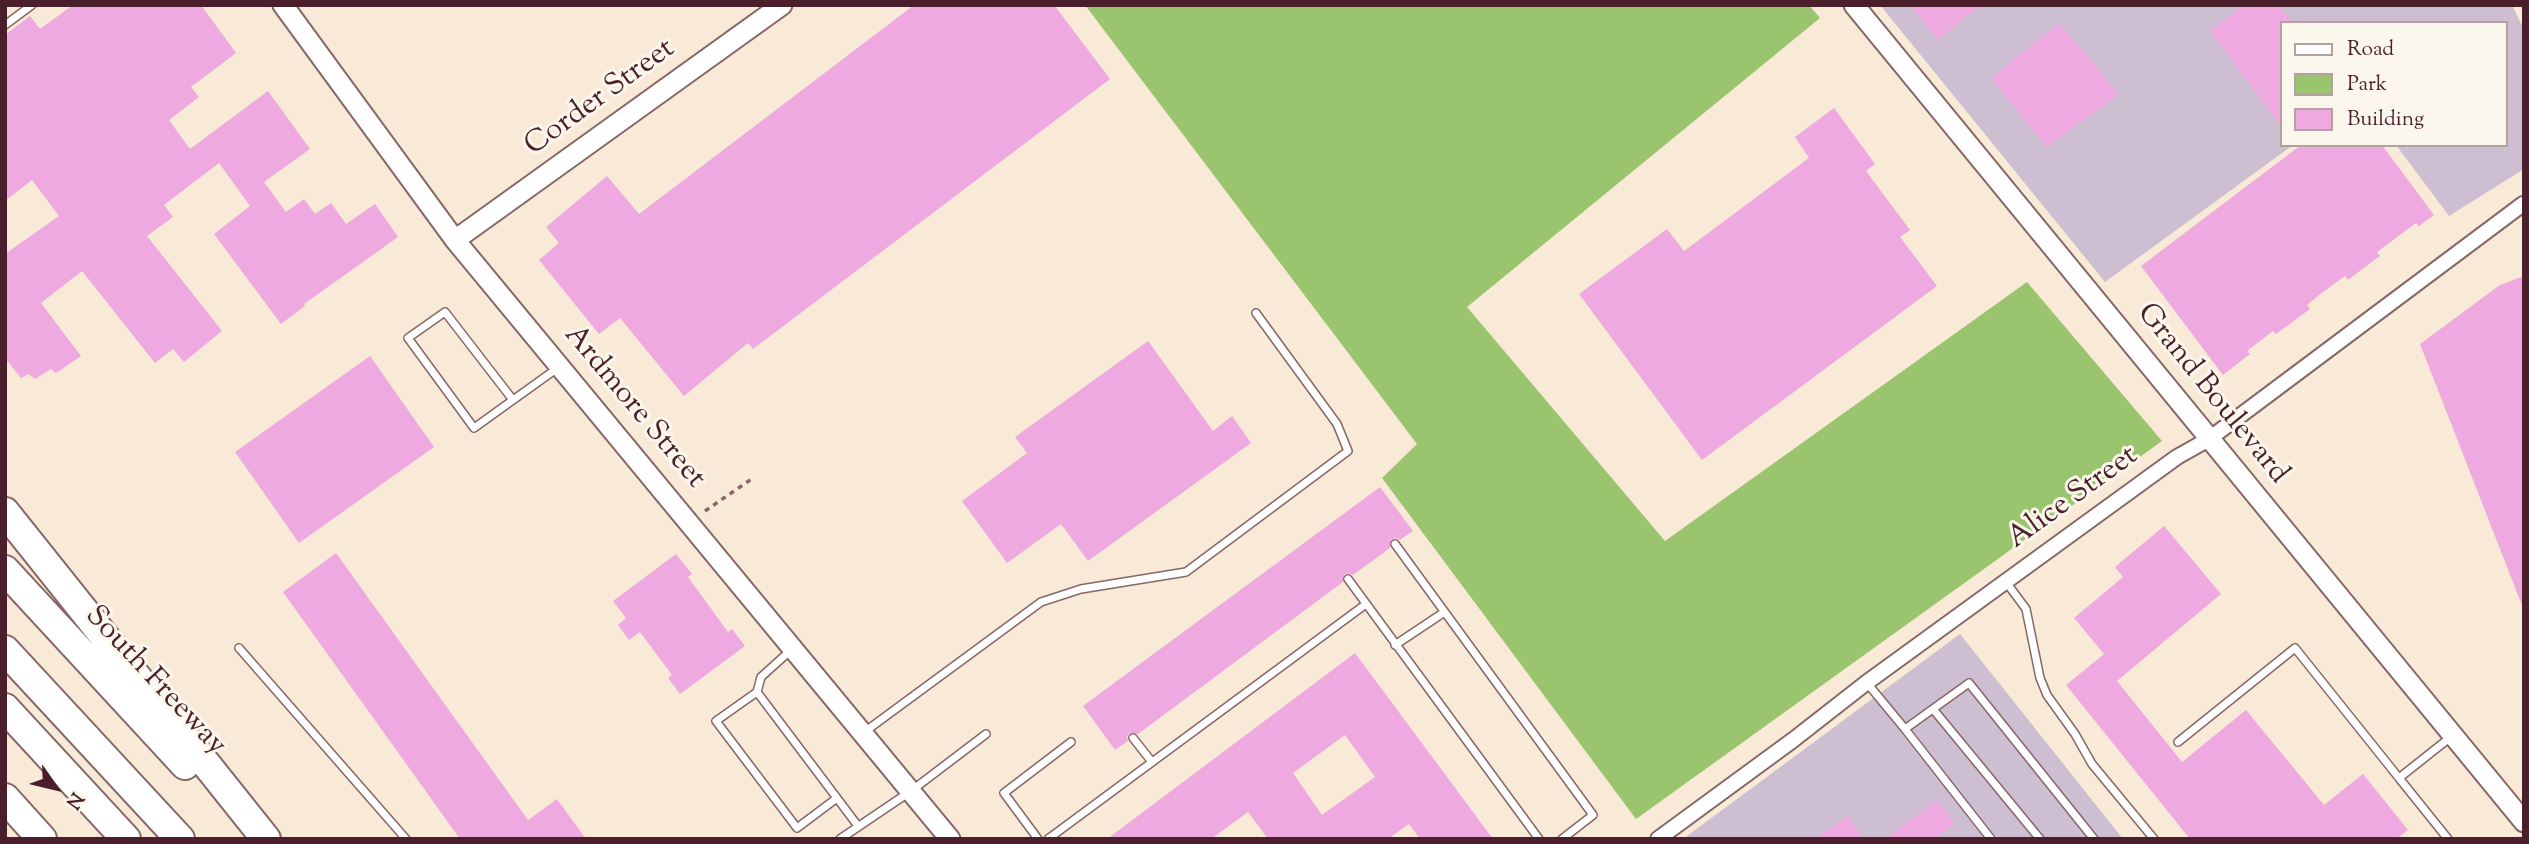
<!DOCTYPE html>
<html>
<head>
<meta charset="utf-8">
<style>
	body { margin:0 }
	#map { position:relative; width:2529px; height:844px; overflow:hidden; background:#f8ead6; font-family:"Sorts Mill Goudy",serif }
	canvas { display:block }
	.frame { position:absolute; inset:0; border:7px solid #4a1f2b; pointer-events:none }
	.legend { position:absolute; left:2280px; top:21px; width:228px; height:126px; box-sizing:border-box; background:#fbf7ec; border:2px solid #b4a19f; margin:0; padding:9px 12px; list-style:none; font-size:21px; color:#4a1f2b }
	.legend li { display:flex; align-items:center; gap:14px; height:35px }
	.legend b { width:35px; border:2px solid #b4a19f }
	.north { position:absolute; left:21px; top:753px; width:70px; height:70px; -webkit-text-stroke:5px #fbf7ec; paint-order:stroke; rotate:124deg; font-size:19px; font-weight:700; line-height:28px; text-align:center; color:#4a1f2b }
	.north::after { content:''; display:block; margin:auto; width:24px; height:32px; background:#4a1f2b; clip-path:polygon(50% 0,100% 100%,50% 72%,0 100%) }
</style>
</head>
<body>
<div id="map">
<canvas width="2529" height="844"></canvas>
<div class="frame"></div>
<ul class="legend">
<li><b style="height:9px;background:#fff"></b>Road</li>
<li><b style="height:19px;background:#9bc46f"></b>Park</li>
<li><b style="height:19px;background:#eda9e0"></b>Building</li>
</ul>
<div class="north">N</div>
</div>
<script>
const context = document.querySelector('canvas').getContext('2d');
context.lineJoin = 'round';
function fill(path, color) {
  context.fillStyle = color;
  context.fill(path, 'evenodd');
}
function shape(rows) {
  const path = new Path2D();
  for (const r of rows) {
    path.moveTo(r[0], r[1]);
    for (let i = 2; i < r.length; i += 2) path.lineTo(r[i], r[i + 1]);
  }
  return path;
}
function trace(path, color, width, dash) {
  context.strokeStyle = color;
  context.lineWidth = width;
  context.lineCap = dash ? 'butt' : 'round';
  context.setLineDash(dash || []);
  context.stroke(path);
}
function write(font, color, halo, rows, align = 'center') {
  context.font = font + ' "Sorts Mill Goudy",serif';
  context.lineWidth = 6;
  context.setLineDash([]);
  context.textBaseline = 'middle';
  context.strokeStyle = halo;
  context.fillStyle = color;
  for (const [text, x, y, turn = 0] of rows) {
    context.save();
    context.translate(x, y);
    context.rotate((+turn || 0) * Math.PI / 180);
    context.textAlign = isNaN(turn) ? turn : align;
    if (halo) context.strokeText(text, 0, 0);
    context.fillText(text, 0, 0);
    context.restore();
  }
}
const industrial = shape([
	[1880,5,2512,5,2524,30,2524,169,2449,216,2396,145,2506,145,2506,23,2282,23,2282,145,2293,145,2105,282],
	[1960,634,2123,839,1683,839]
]);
const green = shape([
	[1085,5,1809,5,1820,18,1467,307,1665,541,2027,282,2162,441,1636,819,1382,478,1417,444]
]);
const building = shape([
	[73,5,201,5,236,53,191,87,199,97,169,120,190,149,268,91,310,149,264,182,286,212,304,199,315,214,331,203,346,224,375,204,398,237,304,304,305,306,281,324,214,234,250,206,219,163,164,205,173,217,147,236,222,331,184,362,173,349,155,363,82,271,41,303,81,356,56,373,51,369,35,379,28,374,21,378,5,358,5,254,59,216,32,180,5,201,5,35,30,16,40,29],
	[914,5,1054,5,1110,79,753,349,748,343,684,396,620,318,599,334,539,260,559,243,546,227,607,176,639,214],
	[1910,5,1980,5,1938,40],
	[2243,5,2279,5,2292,23,2282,23,2282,128,2210,31],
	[2059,23,2119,94,2047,147,1991,78],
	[1834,108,1875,164,1866,171,1910,230,1900,237,1937,286,1702,460,1579,294,1667,229,1684,251,1809,158,1795,137],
	[2301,145,2382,145,2434,215,2419,226,2416,223,2377,252,2380,256,2369,264,2348,280,2345,276,2319,295,2307,305,2310,309,2276,334,2273,331,2247,351,2250,354,2223,375,2141,266],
	[2524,276,2524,608,2523,608,2420,344,2500,285],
	[1148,341,1213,431,1232,416,1251,443,1088,561,1061,524,1007,563,962,501,1027,453,1015,437],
	[370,356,434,447,299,543,235,452],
	[1380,487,1413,531,1400,540,1395,538,1391,540,1390,548,1353,575,1348,573,1344,575,1343,582,1138,734,1130,733,1127,736,1128,741,1115,750,1083,706],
	[2164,526,2221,594,2117,681,2182,762,2246,710,2324,805,2363,774,2408,830,2396,839,2190,839,2066,685,2104,654,2074,618,2123,577,2115,567],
	[336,553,528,820,557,799,586,839,460,839,283,592],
	[676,554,692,574,688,577,728,632,732,629,745,646,680,694,668,678,672,675,640,632,629,640,618,625,626,618,613,601],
	[1355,653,1493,839,1420,839,1409,824,1388,839,1268,839,1248,812,1211,839,1107,839],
	[1345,735,1375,777,1322,815,1293,773],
	[1937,800,1955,823,1935,839,1885,839],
	[1847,816,1864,839,1816,839]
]);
const path = shape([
	[705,511,753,478]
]);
const service = shape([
	[5,25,32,5],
	[513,400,445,312,408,338,474,428,513,400,559,367],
	[1395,544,1593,815,1562,839],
	[1348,579,1539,839],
	[2006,582,2026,609,2040,678,2047,695,2075,734,2092,764,2154,839],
	[1395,645,1443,613],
	[239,648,406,839],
	[791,650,761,677,757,692,716,721,797,828,837,798],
	[1867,683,1905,729,1969,683,2094,839],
	[757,692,858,826],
	[1933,709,2040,839],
	[1905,729,1991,839],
	[863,733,1041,602,1081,589,1186,572,1348,451,1337,424,1256,313],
	[1133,738,1152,762],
	[2178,742,2295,648,2399,778,2452,736],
	[2399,778,2448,839],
	[840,839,911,791,986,734],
	[1038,839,1004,793,1071,742],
	[1048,839,1366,604]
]);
const minor = shape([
	[1658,839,1793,740,1866,683,2177,457,2209,439,2523,204]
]);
const tertiary = shape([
	[283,5,455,240,950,839],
	[1854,5,2524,822],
	[455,240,782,5]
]);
const motorway = shape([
	[5,512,266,839],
	[5,570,185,765],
	[5,650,180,839],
	[5,708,126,839],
	[5,798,42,839]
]);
const streetNames = [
	["Corder Street",601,99,-36],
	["Grand Boulevard",2211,395,51],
	["Ardmore Street",633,408,50],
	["Alice Street",2074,499,-36],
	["South Freeway",154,682,47]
];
fill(industrial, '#cebed1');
fill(green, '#9bc46f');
fill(building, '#eda9e0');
trace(service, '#876667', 10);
trace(minor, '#876667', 18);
trace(tertiary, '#876667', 23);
trace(motorway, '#876667', 32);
trace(path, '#876667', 3.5, [5, 5]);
trace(service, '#fff', 7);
trace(minor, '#fff', 14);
trace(tertiary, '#fff', 19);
trace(motorway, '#fff', 28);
write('30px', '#4a1f2b', '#fbf7ec', streetNames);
</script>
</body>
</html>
